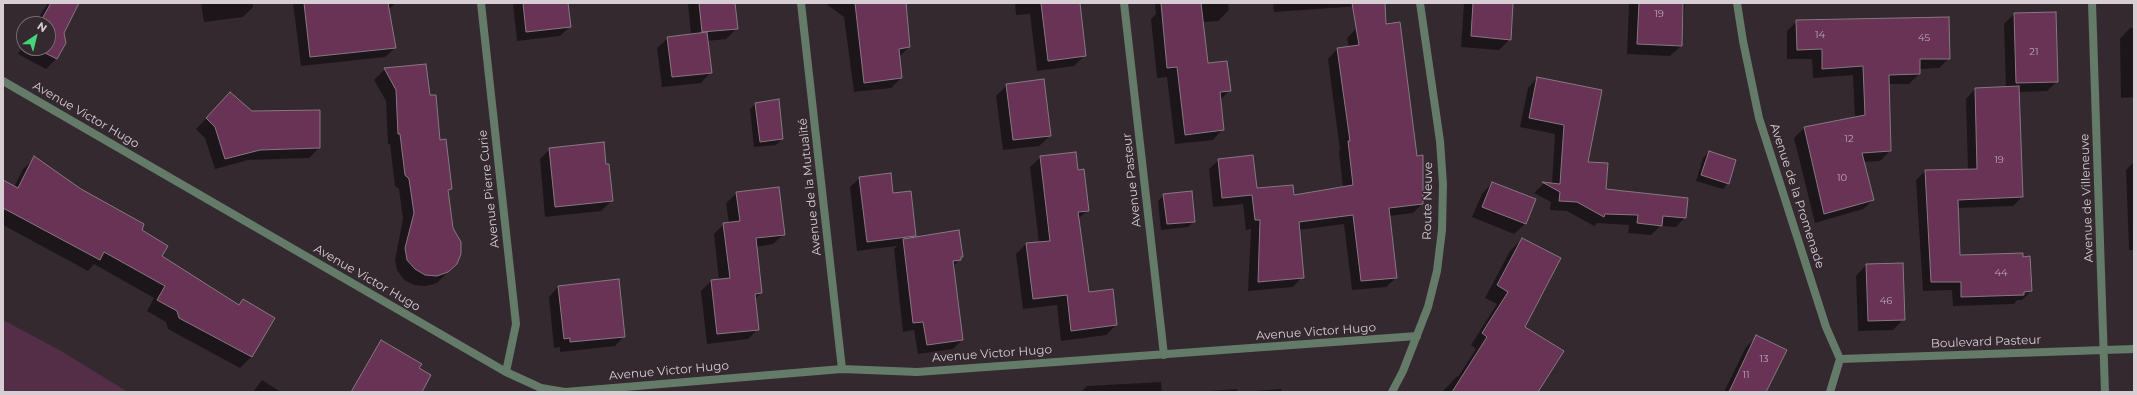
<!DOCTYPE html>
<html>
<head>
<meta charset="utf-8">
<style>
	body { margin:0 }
	#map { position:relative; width:2137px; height:395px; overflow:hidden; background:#352930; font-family:Montserrat,sans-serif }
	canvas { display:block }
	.frame { position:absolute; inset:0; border:4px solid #d6ced3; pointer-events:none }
	.north { position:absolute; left:16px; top:16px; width:40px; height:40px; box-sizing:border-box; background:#352930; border:1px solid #756b71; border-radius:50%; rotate:35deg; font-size:11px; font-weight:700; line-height:16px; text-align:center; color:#d6ced3 }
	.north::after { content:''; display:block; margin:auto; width:14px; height:18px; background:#44d77a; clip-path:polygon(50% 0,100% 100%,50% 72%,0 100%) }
</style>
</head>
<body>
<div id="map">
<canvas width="2137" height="395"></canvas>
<div class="frame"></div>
<div class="north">N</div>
</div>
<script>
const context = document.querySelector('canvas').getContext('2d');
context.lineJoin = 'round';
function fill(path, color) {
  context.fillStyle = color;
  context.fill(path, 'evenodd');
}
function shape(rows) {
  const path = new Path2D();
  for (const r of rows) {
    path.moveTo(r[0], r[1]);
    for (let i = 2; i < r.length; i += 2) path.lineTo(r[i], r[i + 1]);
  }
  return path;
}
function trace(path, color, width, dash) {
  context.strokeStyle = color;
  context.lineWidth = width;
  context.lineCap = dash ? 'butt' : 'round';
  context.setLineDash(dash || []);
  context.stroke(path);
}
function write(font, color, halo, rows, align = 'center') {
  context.font = font + ' Montserrat,sans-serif';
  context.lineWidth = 3;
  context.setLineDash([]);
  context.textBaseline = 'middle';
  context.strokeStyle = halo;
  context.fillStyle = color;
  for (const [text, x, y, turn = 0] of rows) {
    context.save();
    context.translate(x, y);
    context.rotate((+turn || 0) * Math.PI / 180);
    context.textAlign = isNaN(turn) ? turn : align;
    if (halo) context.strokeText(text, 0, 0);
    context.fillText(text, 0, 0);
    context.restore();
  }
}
const green = shape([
	[3,320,61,351,128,392,3,392]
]);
const shadow = shape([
	[48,3,79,3,63,33,65,43,56,59,46,69,18,54,24,44,24,48,48,48,48,24,35,24],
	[201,3,253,3,253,7,243,17,204,22],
	[293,3,396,3,388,10,395,48,385,57,301,66],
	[513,3,571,3,567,3,570,26,560,36,517,41],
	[688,3,734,3,737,28,726,39,707,41,711,72,701,83,662,87,657,48,668,38,691,35],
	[825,3,905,3,909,47,899,57,901,78,891,88,854,92,844,17],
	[1015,3,1071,3,1085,55,1074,66,1037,71,1030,14,1016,15],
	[1155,3,1228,3,1229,10,1218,21,1202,22,1207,64,1230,90,1220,100,1223,129,1213,140,1175,144,1167,77,1157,78,1151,19,1156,14],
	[1273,3,1364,3,1361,6,1274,12],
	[1464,3,1512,3,1510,39,1499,50,1461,47],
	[1629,3,1685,3,1681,46,1670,56,1627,54],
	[2014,14,2057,81,2047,91,2018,92,2022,197,2013,206,1957,208,1959,256,2031,291,2022,300,2017,300,2014,304,1953,306,1952,290,1923,291,1916,180,1925,171,1968,170,1966,99,1975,89,2006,88,2004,24],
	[1797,21,1949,58,1939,68,1919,69,1919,74,1909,84,1888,84,1890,151,1880,161,1863,162,1873,200,1863,209,1815,223,1794,138,1804,128,1855,118,1853,75,1813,78,1812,59,1787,59,1787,31],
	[1357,28,1416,157,1421,181,1423,181,1422,204,1413,213,1389,216,1396,278,1386,287,1352,290,1344,224,1298,230,1302,277,1293,287,1248,291,1251,229,1246,230,1243,204,1213,207,1209,169,1219,160,1256,190,1293,197,1343,188,1339,152,1340,150,1328,59,1337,49,1349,48,1347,38],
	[2130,28,2134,28,2134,97,2121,98,2120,39],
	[425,65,429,96,450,189,448,192,456,264,437,283,426,286,414,285,404,280,397,270,395,260,403,219,399,189,395,186,390,144,388,144,386,101,374,80,385,69],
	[1537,78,1586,163,1605,190,1685,217,1676,227,1660,226,1651,235,1628,233,1629,225,1597,223,1594,226,1567,211,1550,210,1551,202,1534,193,1543,184,1552,184,1555,134,1520,127,1528,88],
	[1007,85,1050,136,1039,146,1003,150,996,96],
	[230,94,252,112,319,148,309,158,248,160,215,169,205,138,196,129],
	[756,103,782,139,776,145,754,147,750,109],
	[550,149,612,200,601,211,545,217,540,159],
	[1709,152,1728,183,1723,189,1696,181,1703,158],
	[1041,157,1077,171,1088,210,1078,219,1088,293,1116,325,1106,335,1061,341,1057,305,1023,309,1016,254,1026,244,1039,243,1030,167],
	[35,158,140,231,161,256,238,305,243,300,274,318,251,357,240,368,168,329,166,322,147,311,154,298,94,264,88,271,3,225,3,182,14,187,23,169],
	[2134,162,2134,250,2129,250,2126,170],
	[860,178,892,194,915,235,913,238,962,256,953,267,962,340,953,349,918,354,914,330,903,332,894,249,897,246,857,251,850,187],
	[1492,183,1535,200,1525,224,1514,234,1472,217,1482,194],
	[737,193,784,234,773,244,756,247,761,293,755,299,758,329,748,339,707,344,701,291,711,281,719,280,714,234,724,224,729,223,726,203],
	[1164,195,1194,221,1188,227,1161,230,1158,201],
	[1522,239,1524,327,1537,392,1442,392,1457,376,1458,377,1476,349,1471,345,1497,304,1485,298,1510,251],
	[1866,265,1904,319,1893,330,1858,331,1856,276],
	[558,287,624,336,615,346,560,352,560,347,554,348,549,297],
	[1757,337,1765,392,1724,392,1746,347],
	[262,380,281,392,253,392],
	[1161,382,1162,392,1081,392,1087,386],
	[1237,389,1237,392,1209,392,1210,391],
	[1281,389,1282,392,1239,392]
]);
const building = shape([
	[51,3,79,3,64,33,66,43,57,59,35,48,48,48,48,24,39,24,51,3],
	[304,3,388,3,396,48,310,57,304,3],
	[523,3,568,3,571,27,526,32,523,3],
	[699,3,735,3,738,29,702,32,699,3],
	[855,3,906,3,910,47,899,49,902,78,864,83,855,3],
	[1041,3,1080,3,1086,56,1048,61,1041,3],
	[1161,3,1201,3,1208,63,1227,61,1231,91,1220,92,1224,130,1185,135,1177,67,1167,68,1161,3],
	[1352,3,1385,3,1386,24,1400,22,1417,156,1423,155,1423,204,1389,208,1397,278,1361,281,1353,215,1299,222,1304,278,1258,282,1260,220,1255,220,1252,195,1222,198,1218,159,1253,155,1257,188,1293,185,1294,195,1353,185,1348,141,1350,141,1337,48,1359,45,1352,3],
	[1473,3,1513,3,1511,40,1471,36,1473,3],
	[1639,3,1683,3,1682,46,1637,44,1639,3],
	[2056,12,2058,82,2016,83,2014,13,2056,12],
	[1949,17,1950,59,1920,59,1920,74,1889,75,1891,151,1862,153,1874,200,1824,214,1804,127,1865,115,1863,66,1822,69,1822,49,1797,50,1796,20,1949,17],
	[707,32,712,73,672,77,667,37,707,32],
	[426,64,430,95,436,95,440,140,446,139,452,189,448,190,453,228,461,242,461,254,457,264,448,272,437,276,425,275,415,269,407,260,405,248,414,213,409,179,405,175,400,134,398,134,396,90,384,68,426,64],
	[1537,77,1602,90,1588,162,1608,163,1606,189,1688,198,1686,218,1663,216,1662,226,1637,223,1638,215,1605,214,1604,217,1577,202,1559,201,1560,192,1542,182,1560,184,1564,125,1529,118,1537,77],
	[1044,79,1051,136,1013,140,1006,84,1044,79],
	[2019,86,2023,197,1958,200,1960,255,2023,253,2023,257,2030,256,2032,291,2024,292,2024,295,1961,297,1961,282,1931,282,1925,170,1977,169,1975,88,2019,86],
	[230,92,252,111,320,110,320,148,260,150,225,159,215,127,206,118,230,92],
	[779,99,783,139,760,142,755,103,779,99],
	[604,142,606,164,609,164,613,201,555,207,549,148,604,142],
	[1709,151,1736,160,1729,184,1701,175,1709,151],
	[1076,152,1078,170,1084,169,1089,211,1078,212,1089,292,1113,289,1117,325,1071,331,1067,295,1033,299,1026,243,1050,241,1040,156,1076,152],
	[34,156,81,189,144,224,142,230,168,246,162,256,239,305,243,299,275,318,252,357,179,318,177,311,157,300,165,286,104,252,100,260,3,208,3,180,18,188,34,156],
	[891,173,893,193,911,191,916,236,867,242,859,177,891,173],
	[1492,182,1536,199,1526,224,1482,207,1492,182],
	[779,187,785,235,756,238,762,293,755,294,759,330,717,334,711,280,730,278,723,223,740,221,736,192,779,187],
	[1192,191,1195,222,1167,224,1163,194,1192,191],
	[959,230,963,257,961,257,961,260,953,261,963,340,927,345,923,322,913,323,903,239,959,230],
	[1522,238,1561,258,1525,327,1564,351,1538,392,1452,392,1487,337,1482,333,1508,292,1497,285,1522,238],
	[1903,263,1905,320,1868,321,1866,264,1903,263],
	[619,279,625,337,570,342,570,338,564,339,558,286,619,279],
	[1756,335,1787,350,1766,392,1729,392,1756,335],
	[381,340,422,364,419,368,431,375,422,392,351,392,381,340]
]);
const minor = shape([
	[481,3,516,324,506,372],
	[801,3,842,369],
	[1124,3,1164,355],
	[1737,3,1743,41,1759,118,1826,327,1840,359,1830,392],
	[2092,3,2105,392],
	[3,81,506,372,541,388,565,392,842,369,917,372,1417,336],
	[1840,359,2134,349],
	[1392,392,1403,371,1428,307,1437,271,1442,230,1443,184,1440,141,1420,3]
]);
const numberNames = [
	["19",1659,14],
	["14",1820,35],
	["45",1924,38],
	["21",2034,52],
	["12",1849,139],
	["19",1999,160],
	["10",1842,178],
	["44",2001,273],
	["46",1886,301],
	["13",1764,359],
	["11",1746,375]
];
const streetNames = [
	["Avenue Victor Hugo",86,115,30],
	["Avenue Pasteur",1132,180,-96],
	["Avenue de la Mutualité",810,187,-96],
	["Avenue Pierre Curie",489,189,-96],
	["Avenue de la Promenade",1797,196,72],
	["Avenue de Villeneuve",2087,198,-92],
	["Route Neuve",1428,201,-89],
	["Avenue Victor Hugo",367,278,30],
	["Avenue Victor Hugo",1316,332,-4],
	["Boulevard Pasteur",1986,342,-2],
	["Avenue Victor Hugo",992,354,-4],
	["Avenue Victor Hugo",669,371,-5]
];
fill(green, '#542e46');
fill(shadow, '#0007');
fill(building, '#693356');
trace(building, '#867880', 1);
trace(minor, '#637b68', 8);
write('10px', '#bba7b4', null, numberNames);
write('12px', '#d6ced3', '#352930', streetNames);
</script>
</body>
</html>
